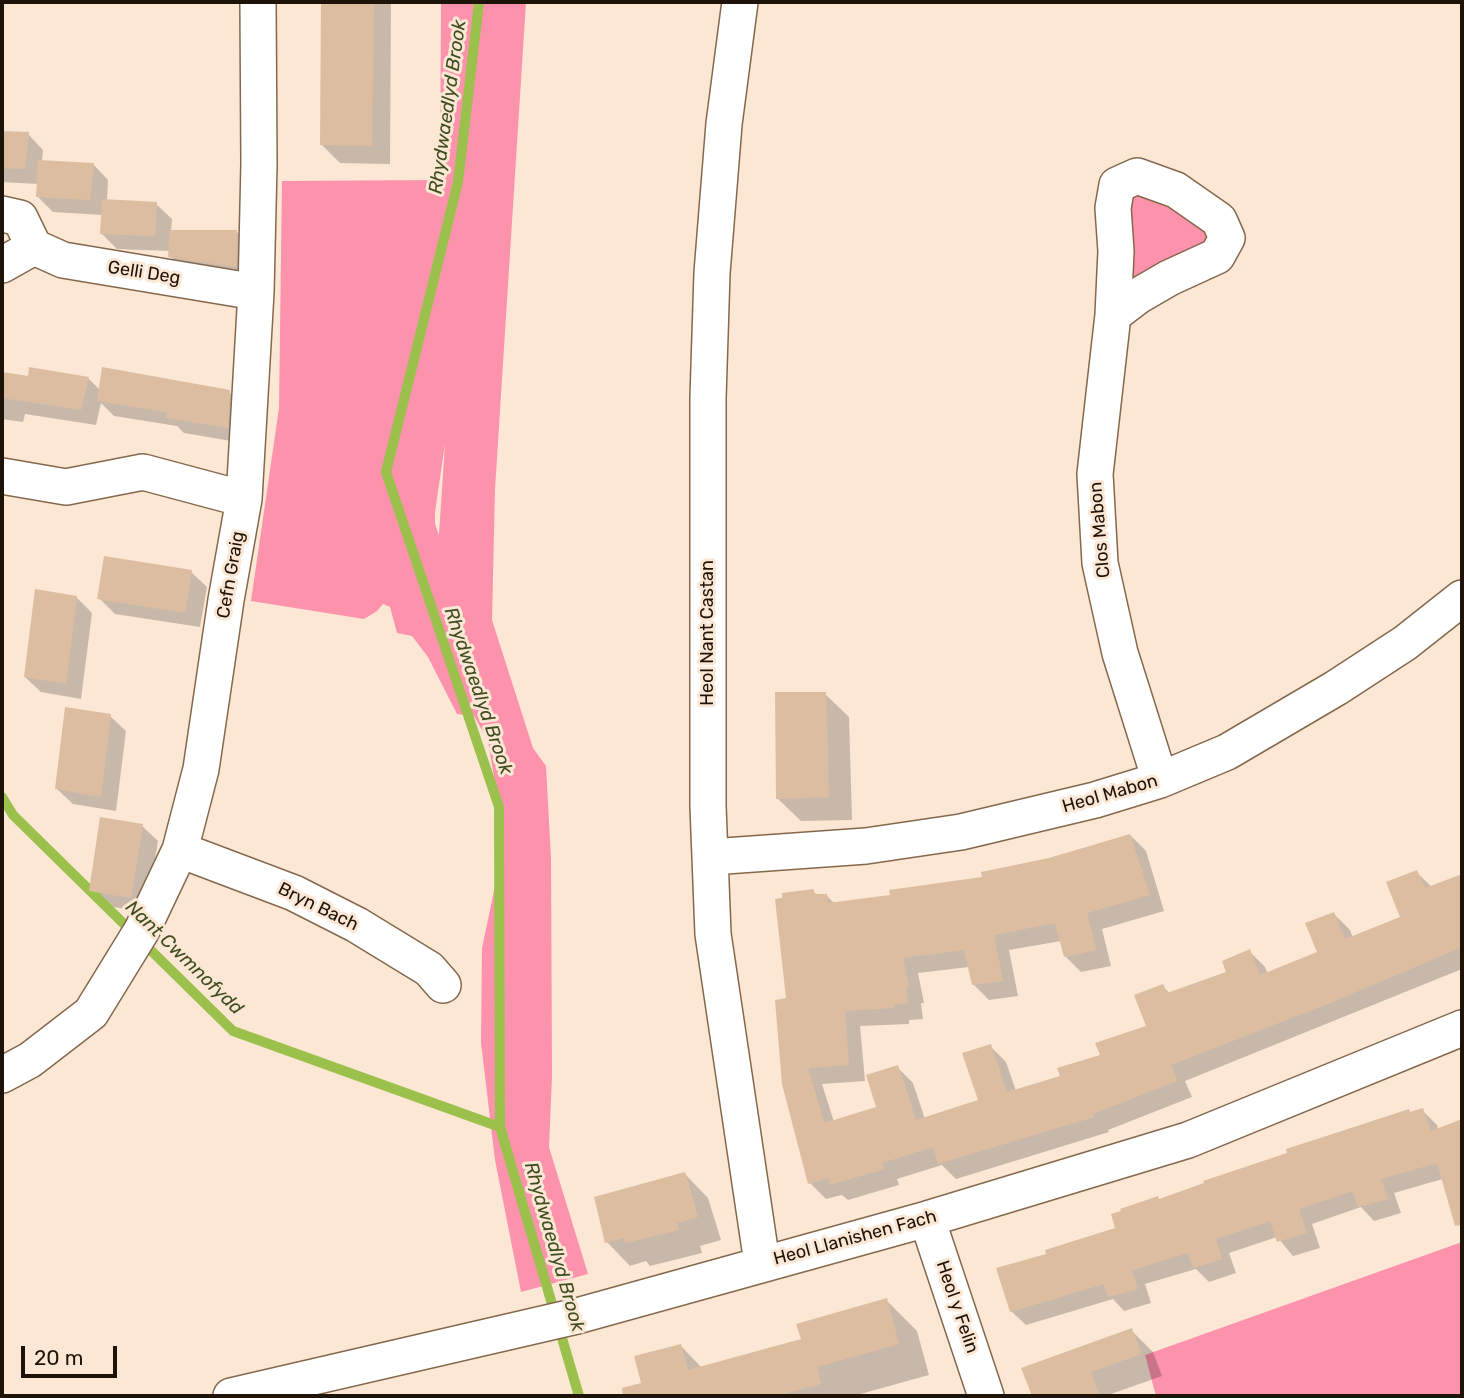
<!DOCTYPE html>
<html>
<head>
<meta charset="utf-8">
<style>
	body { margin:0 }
	#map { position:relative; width:1464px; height:1398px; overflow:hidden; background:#fbe7d4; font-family:Rubik,sans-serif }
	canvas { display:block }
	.frame { position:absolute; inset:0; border:4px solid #1e1308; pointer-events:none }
	.scale { position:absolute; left:21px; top:1346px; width:96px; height:32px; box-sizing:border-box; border:4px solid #1e1308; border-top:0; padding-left:9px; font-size:21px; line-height:24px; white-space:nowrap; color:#1e1308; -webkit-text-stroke:5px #fbe7d4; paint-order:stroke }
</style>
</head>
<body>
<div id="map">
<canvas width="1464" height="1398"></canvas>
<div class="frame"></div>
<div class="scale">20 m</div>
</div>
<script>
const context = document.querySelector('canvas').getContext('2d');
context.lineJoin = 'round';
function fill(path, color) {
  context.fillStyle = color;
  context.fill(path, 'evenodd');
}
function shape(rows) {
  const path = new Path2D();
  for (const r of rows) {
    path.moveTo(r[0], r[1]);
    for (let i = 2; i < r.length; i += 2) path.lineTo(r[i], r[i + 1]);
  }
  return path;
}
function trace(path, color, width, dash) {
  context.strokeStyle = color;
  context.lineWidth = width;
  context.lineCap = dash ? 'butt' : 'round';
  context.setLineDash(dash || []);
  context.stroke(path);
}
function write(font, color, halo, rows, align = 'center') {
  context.font = font + ' Rubik,sans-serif';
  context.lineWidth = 6;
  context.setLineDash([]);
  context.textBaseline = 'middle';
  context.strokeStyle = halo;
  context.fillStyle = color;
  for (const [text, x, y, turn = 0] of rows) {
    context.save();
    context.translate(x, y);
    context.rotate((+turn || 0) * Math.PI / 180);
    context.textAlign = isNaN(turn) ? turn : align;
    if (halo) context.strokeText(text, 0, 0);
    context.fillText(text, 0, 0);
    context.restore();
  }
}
const green = shape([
	[441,2,526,2,495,489,492,620,533,748,546,766,551,858,552,1076,549,1147,588,1274,521,1292,495,1160,481,1043,482,948,502,853,499,807,488,741,474,716,457,714,428,657,412,636,397,633,390,607,383,604,377,611,364,619,251,601,279,408,282,181,440,180],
	[445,444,439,534,439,535,435,524,435,512],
	[1137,176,1227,238,1138,296,1116,251],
	[1462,1242,1462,1396,1156,1396,1145,1355]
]);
const shadow = shape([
	[323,2,391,2,390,164,340,163,321,144],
	[2,132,28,134,43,150,42,162,93,164,108,180,107,201,156,204,172,219,171,232,237,232,252,247,251,282,186,272,170,256,170,251,117,249,101,233,103,215,53,212,37,196,38,184,2,182],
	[2,373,29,378,88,378,100,390,229,392,245,408,243,443,184,433,177,426,114,416,101,403,96,425,25,414,23,422,2,419],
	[191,572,207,587,200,627,115,614,99,598],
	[76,597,92,613,81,699,41,692,25,677],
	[825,694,849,717,852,820,801,821,777,798],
	[110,716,126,731,116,811,73,804,57,789],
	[142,826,158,841,146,912,106,906,91,890],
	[1130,835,1146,851,1164,911,1102,929,1111,966,1081,972,1065,956,1061,941,1009,950,1018,996,989,1000,973,984,969,967,918,973,924,1003,921,1003,923,1019,909,1020,909,1024,860,1026,865,1081,822,1084,834,1122,879,1108,897,1067,913,1083,925,1119,981,1101,990,1046,1006,1062,1016,1091,1062,1077,1149,1027,1163,986,1170,994,1229,973,1249,951,1265,967,1268,974,1319,953,1334,914,1350,930,1353,938,1402,918,1416,872,1432,887,1462,876,1462,969,1185,1081,1192,1097,1108,1130,1109,1132,956,1179,942,1165,897,1179,899,1185,848,1200,842,1195,826,1199,810,1183,784,1083,788,1000,813,891,818,896,826,895,835,904,892,896,984,878],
	[1422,1110,1437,1125,1438,1130,1462,1120,1462,1186,1456,1189,1446,1178,1394,1193,1401,1213,1374,1221,1361,1207,1312,1224,1320,1248,1293,1256,1277,1237,1229,1253,1236,1273,1209,1282,1196,1269,1145,1284,1151,1303,1124,1311,1113,1299,1026,1325,1011,1311,1048,1255,1118,1230,1160,1201],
	[685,1174,708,1198,721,1240,700,1246,702,1253,650,1266,646,1261,630,1266,607,1242],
	[886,1300,917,1331,929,1375,853,1396,646,1396,637,1357,681,1346,702,1368,803,1340],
	[1131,1330,1153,1352,1162,1376,1111,1394,1112,1396,1036,1396,1033,1393]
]);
const stream = shape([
	[479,2,458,182,386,472,499,807,500,1127,579,1396],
	[2,797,13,815,233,1031,500,1127]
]);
const building = shape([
	[321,2,374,2,372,146,320,145],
	[2,131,29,132,25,169,2,168],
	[38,160,94,163,90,200,36,197],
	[102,199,157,202,155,236,100,234],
	[170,230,237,230,236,267,168,257],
	[29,367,89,377,81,410,2,398,2,372,28,376],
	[102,367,230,390,228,428,166,418,167,412,97,401],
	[104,556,192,570,185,613,97,599],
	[35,589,77,596,66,684,24,677],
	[775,692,826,692,829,797,776,799],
	[65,707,111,714,101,797,55,789],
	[100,817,143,824,131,898,89,891],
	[1130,834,1150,895,1087,913,1096,950,1064,957,1055,923,994,935,1003,981,972,985,964,950,903,958,909,987,906,987,908,1003,894,1005,894,1008,845,1011,849,1065,808,1068,824,1123,876,1107,866,1075,898,1065,916,1120,978,1100,962,1053,991,1044,1007,1092,1060,1076,1057,1068,1100,1055,1095,1043,1146,1026,1134,995,1163,984,1167,993,1226,972,1222,961,1250,949,1260,975,1317,952,1305,923,1334,912,1345,939,1400,917,1386,882,1417,870,1425,888,1462,874,1462,947,1330,1003,1171,1065,1177,1081,1093,1114,1094,1117,938,1164,933,1147,882,1163,884,1169,830,1185,829,1178,808,1184,782,1084,775,1000,786,998,775,899,782,898,782,893,814,889,814,894,827,894,828,903,890,895,889,890,982,877,981,872,1049,858],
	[1423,1108,1431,1131,1462,1119,1462,1225,1455,1226,1437,1163,1381,1179,1388,1199,1358,1207,1353,1191,1299,1209,1307,1233,1277,1242,1270,1221,1216,1239,1222,1259,1220,1260,1193,1268,1188,1253,1132,1270,1138,1289,1108,1297,1104,1284,1010,1312,996,1268,1046,1254,1045,1250,1115,1228,1111,1214,1121,1211,1120,1209,1158,1196,1159,1199,1204,1183,1203,1181,1287,1153,1286,1149,1351,1128,1409,1109,1410,1112],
	[685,1172,698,1217,677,1223,679,1230,625,1243,624,1238,605,1243,594,1197],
	[887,1298,899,1344,817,1367,821,1384,776,1396,623,1396,622,1388,641,1383,634,1356,681,1344,688,1370,801,1339,796,1324],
	[1132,1328,1141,1354,1091,1372,1100,1396,1032,1396,1021,1368]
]);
const minor = shape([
	[740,2,724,124,712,273,708,398,708,806,713,934,762,1263],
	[2,214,20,218,34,247,63,260,256,292],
	[2,265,34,247],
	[1113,315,1138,296,1169,278,1217,256,1227,238,1219,220,1176,190,1137,176,1117,185,1113,208,1116,251,1113,315,1095,474,1100,563,1120,653,1160,780],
	[2,476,66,487,143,472,244,499],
	[180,850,294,893,357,925,429,969,443,985],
	[711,857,866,846,961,832,1095,800,1160,780,1227,752,1336,688,1405,643,1462,598],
	[2,1075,30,1060,91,1013,142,930,180,850,201,769,226,600,244,499,256,292,259,164,258,2],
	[927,1219,986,1396],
	[231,1396,577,1316,927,1219,1188,1140,1462,1028]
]);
const streetNames = [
	["Gelli Deg",144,273,9],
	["Clos Mabon",1100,530,-95],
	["Cefn Graig",231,575,-80],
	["Heol Nant Castan",708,633,-90],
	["Heol Mabon",1110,794,-16],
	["Bryn Bach",318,907,26],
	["Heol Llanishen Fach",855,1238,-15],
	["Heol y Felin",957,1307,71]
];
const waterNames = [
	["Rhydwaedlyd Brook",448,107,-82],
	["Rhydwaedlyd Brook",478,691,71],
	["Nant Cwmnofydd",184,958,44],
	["Rhydwaedlyd Brook",554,1247,74]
];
fill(green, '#fd92ac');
fill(shadow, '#0003');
trace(stream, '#9bc14c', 10);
fill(building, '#ddbd9f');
trace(minor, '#85684c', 38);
trace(minor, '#fff', 35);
write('18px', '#1e1308', '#fbe7d4', streetNames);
write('italic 19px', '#3f4e20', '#fbe7d4', waterNames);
</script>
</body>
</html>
